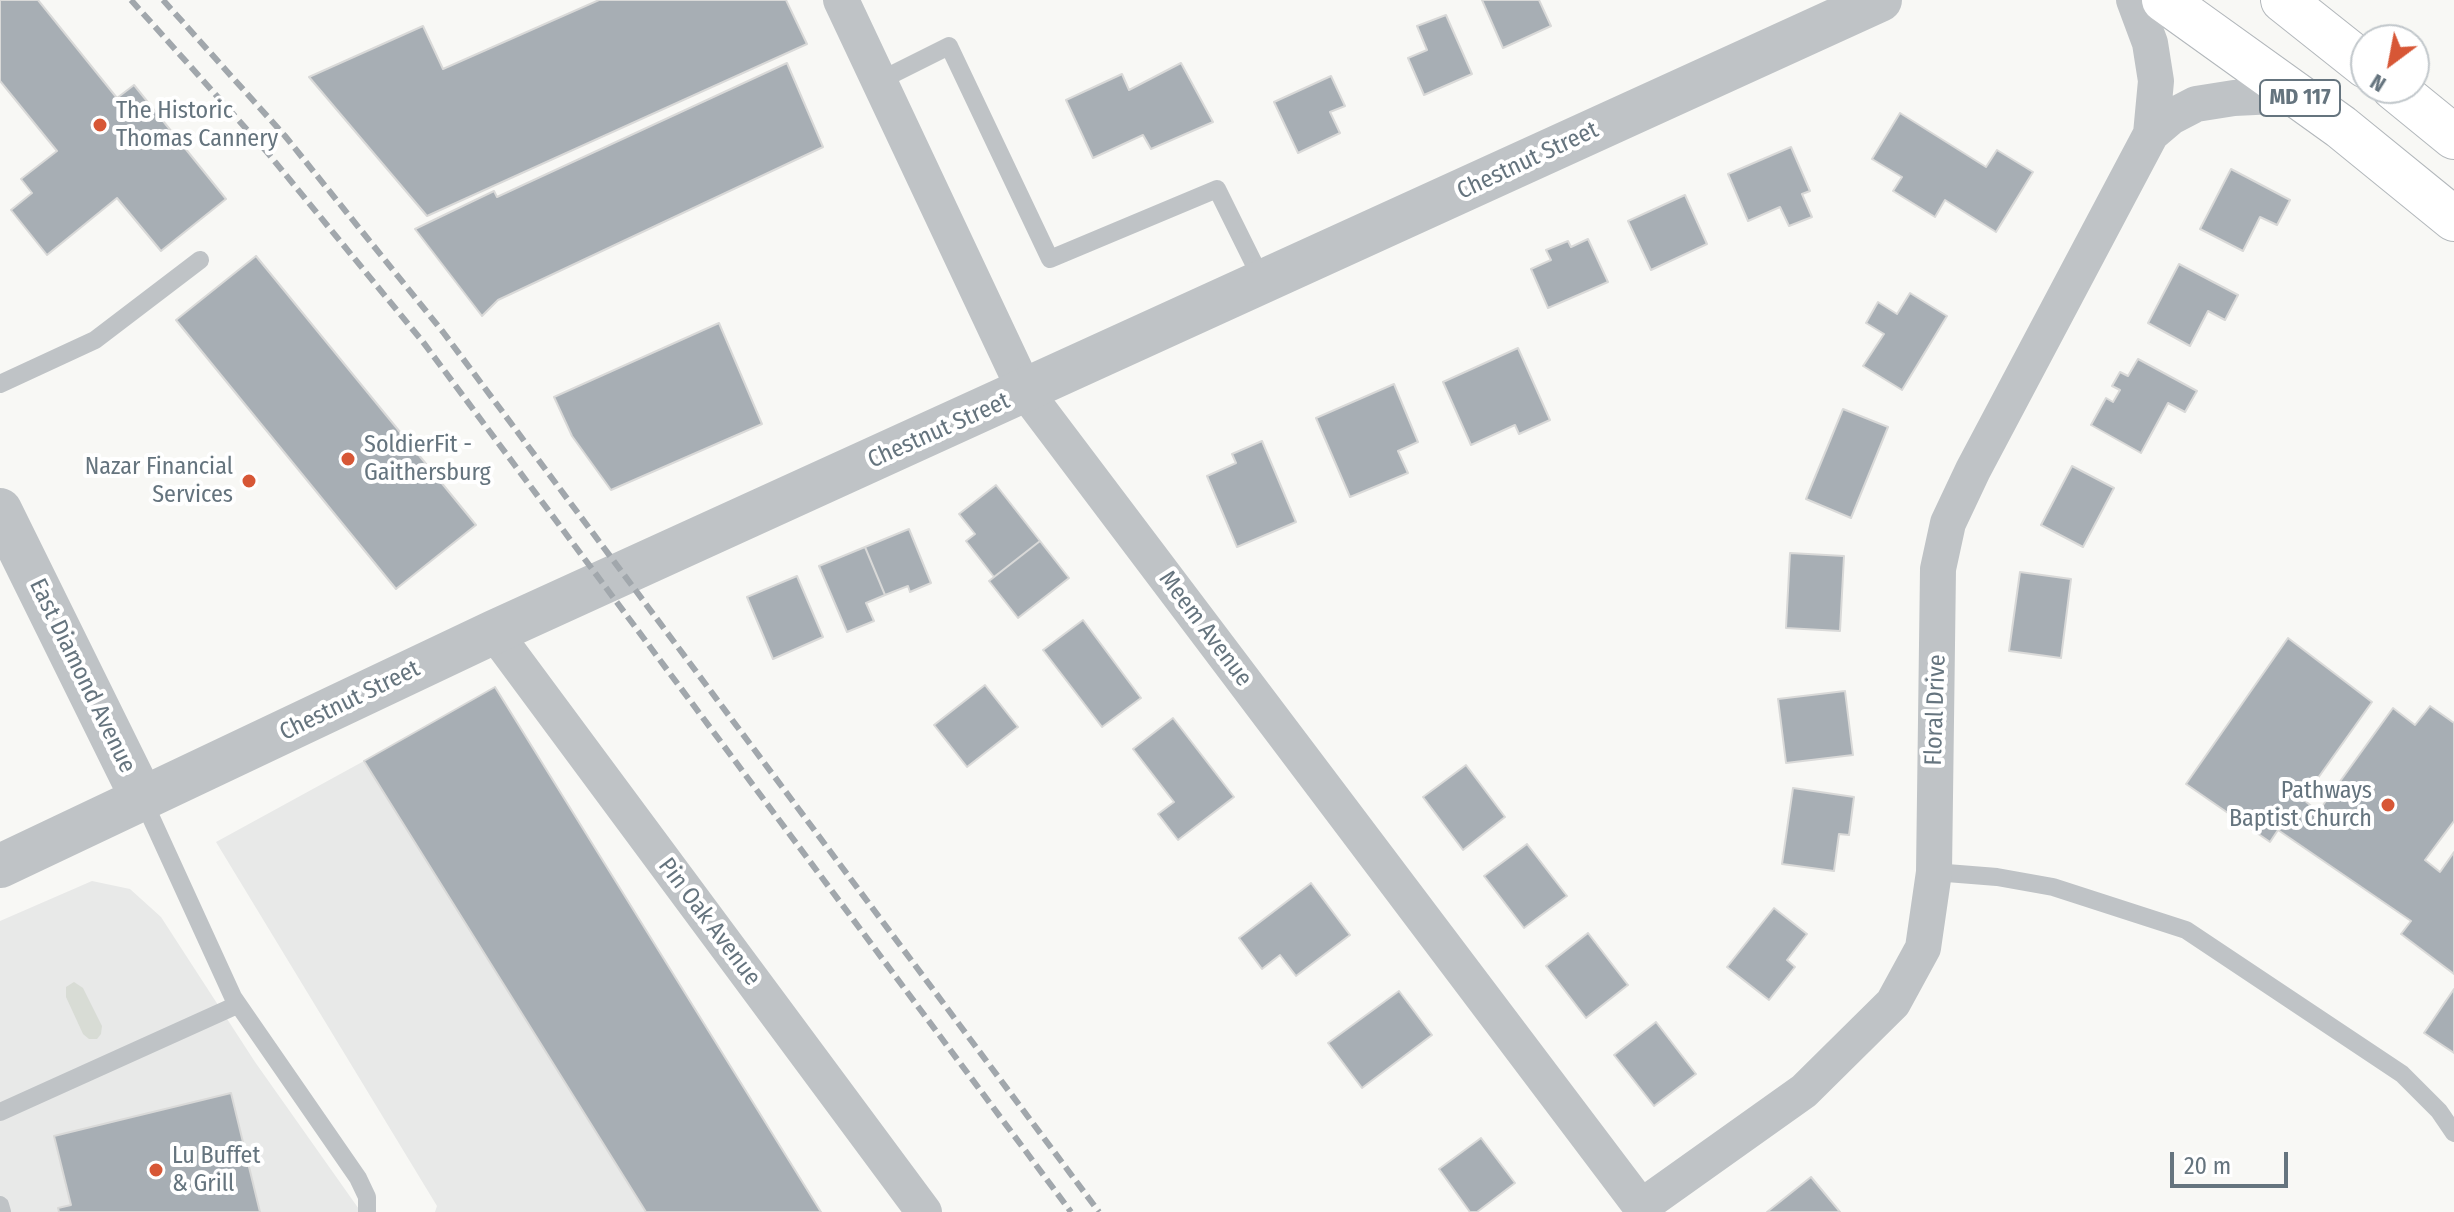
<!DOCTYPE html>
<html>
<head>
<meta charset="utf-8">
<style>
	body { margin:0 }
	#map { position:relative; width:2454px; height:1212px; overflow:hidden; background:#f8f8f5; font-family:"Fira Sans Condensed",sans-serif }
	canvas { display:block }
	.north { position:absolute; left:2350px; top:24px; width:80px; height:80px; box-sizing:border-box; background:#fff; border:2px solid #c1c7cb; border-radius:50%; rotate:212deg; font-size:22px; font-weight:700; line-height:32px; text-align:center; color:#65747e }
	.north::after { content:''; display:block; margin:auto; width:28px; height:36px; background:#d75736; clip-path:polygon(50% 0,100% 100%,50% 72%,0 100%) }
	.scale { position:absolute; left:2170px; top:1152px; width:118px; height:36px; box-sizing:border-box; border:4px solid #65747e; border-top:0; padding-left:10px; font-size:24px; line-height:28px; white-space:nowrap; color:#65747e; -webkit-text-stroke:6px #fff; paint-order:stroke }
</style>
</head>
<body>
<div id="map">
<canvas width="2454" height="1212"></canvas>
<div class="north">N</div>
<div class="scale">20 m</div>
</div>
<script>
const context = document.querySelector('canvas').getContext('2d');
context.lineJoin = 'round';
function fill(path, color) {
  context.fillStyle = color;
  context.fill(path, 'evenodd');
}
function shape(rows) {
  const path = new Path2D();
  for (const r of rows) {
    path.moveTo(r[0], r[1]);
    for (let i = 2; i < r.length; i += 2) path.lineTo(r[i], r[i + 1]);
  }
  return path;
}
function trace(path, color, width, dash) {
  context.strokeStyle = color;
  context.lineWidth = width;
  context.lineCap = dash ? 'butt' : 'round';
  context.setLineDash(dash || []);
  context.stroke(path);
}
function write(font, color, halo, rows, align = 'center') {
  context.font = font + ' "Fira Sans Condensed",sans-serif';
  context.lineWidth = 8;
  context.setLineDash([]);
  context.textBaseline = 'middle';
  context.strokeStyle = halo;
  context.fillStyle = color;
  for (const [text, x, y, turn = 0] of rows) {
    context.save();
    context.translate(x, y);
    context.rotate((+turn || 0) * Math.PI / 180);
    context.textAlign = isNaN(turn) ? turn : align;
    if (halo) context.strokeText(text, 0, 0);
    context.fillText(text, 0, 0);
    context.restore();
  }
}
const built = shape([
	[364,761,646,1212,435,1212,437,1206,216,842],
	[92,881,130,889,161,917,255,1062,361,1212,0,1212,0,921]
]);
const green = shape([
	[74,982,83,988,102,1026,101,1034,97,1039,89,1039,83,1034,66,997,66,987]
]);
const building = shape([
	[0,0,38,0,117,98,134,85,226,199,161,251,117,198,47,255,11,210,32,193,21,179,57,151,0,81,0,0],
	[599,0,786,0,807,44,427,216,309,77,423,26,443,69,599,0],
	[1482,0,1539,0,1551,26,1503,48,1482,0],
	[1446,15,1472,74,1424,95,1408,58,1427,50,1417,26,1446,15],
	[787,63,823,147,498,300,482,316,415,229,494,191,497,197,787,63],
	[1181,63,1213,122,1151,149,1143,135,1093,158,1066,100,1122,74,1129,90,1181,63],
	[1331,76,1345,106,1330,112,1340,133,1298,153,1274,102,1331,76],
	[1900,113,1986,167,1997,150,2033,172,1996,232,1945,200,1935,217,1893,191,1902,177,1872,159,1900,113],
	[1791,147,1810,191,1802,194,1812,217,1789,226,1780,207,1748,221,1728,174,1791,147],
	[2231,169,2290,200,2277,225,2260,217,2243,251,2200,229,2231,169],
	[1685,195,1707,244,1651,270,1628,221,1685,195],
	[1588,239,1608,282,1548,308,1531,269,1551,260,1546,250,1568,241,1571,247,1588,239],
	[256,256,476,525,396,589,176,320,256,256],
	[2179,264,2238,295,2225,320,2208,311,2190,346,2148,323,2179,264],
	[1910,293,1947,316,1902,390,1863,366,1884,334,1866,323,1878,302,1897,314,1910,293],
	[719,323,762,424,611,490,572,436,554,397,719,323],
	[1518,348,1550,420,1519,434,1515,425,1471,445,1443,382,1518,348],
	[2138,359,2197,391,2185,412,2168,403,2141,453,2091,425,2106,398,2113,402,2120,390,2112,386,2120,372,2128,376,2138,359],
	[1394,384,1418,442,1398,451,1408,473,1350,497,1316,418,1394,384],
	[1843,409,1888,427,1851,518,1806,499,1843,409],
	[1262,441,1296,522,1237,547,1207,476,1236,463,1232,454,1262,441],
	[2072,466,2114,488,2083,547,2041,525,2072,466],
	[996,485,1040,541,994,577,966,541,975,534,959,514,996,485],
	[909,529,931,583,910,592,908,586,885,595,865,547,909,529],
	[1040,541,1069,578,1018,618,989,581,1040,541],
	[865,547,885,595,866,603,874,621,847,632,819,566,865,547],
	[1790,553,1844,556,1840,631,1786,628,1790,553],
	[2020,572,2071,579,2061,658,2009,651,2020,572],
	[797,576,823,637,773,659,747,597,797,576],
	[1083,620,1141,698,1102,727,1043,650,1083,620],
	[2288,638,2372,702,2303,799,2318,812,2393,708,2415,725,2430,706,2454,723,2454,821,2425,860,2440,872,2454,852,2454,974,2401,934,2411,921,2278,830,2270,842,2186,784,2288,638],
	[985,685,1018,727,967,767,934,725,985,685],
	[495,687,821,1212,646,1212,364,761,495,687],
	[1845,691,1853,755,1786,763,1778,699,1845,691],
	[1173,718,1234,797,1178,840,1158,814,1174,802,1133,749,1173,718],
	[1466,765,1505,817,1463,850,1423,797,1466,765],
	[1793,788,1854,797,1849,835,1839,834,1834,871,1782,864,1793,788],
	[1527,844,1567,896,1524,928,1484,876,1527,844],
	[1311,883,1350,935,1296,976,1280,955,1262,969,1239,938,1311,883],
	[1774,908,1807,934,1787,960,1795,967,1769,1000,1727,967,1774,908],
	[1588,933,1628,985,1586,1018,1546,966,1588,933],
	[2454,989,2454,1053,2424,1033,2454,989],
	[1399,991,1432,1035,1362,1088,1328,1043,1399,991],
	[1656,1022,1696,1074,1654,1106,1614,1055,1656,1022],
	[231,1093,260,1212,59,1212,58,1208,71,1205,54,1136,231,1093],
	[1481,1138,1515,1183,1477,1212,1470,1212,1439,1169,1481,1138],
	[1811,1177,1840,1212,1767,1212,1811,1177]
]);
const service = shape([
	[879,81,949,46,1050,259,1217,189,1263,282],
	[0,384,95,340,200,260],
	[143,800,233,997,358,1178,367,1197,367,1212],
	[1934,872,1997,877,2053,887,2186,930,2402,1074,2439,1111,2454,1133],
	[0,1112,237,1005],
	[0,1205,2,1212]
]);
const minor = shape([
	[841,0,1025,391,1645,1212],
	[2151,134,2171,117,2196,104,2234,98,2296,95],
	[494,632,924,1212],
	[1641,1207,1804,1091,1893,1003,1923,948,1934,872,1938,569,1948,523,1973,470,2151,134,2156,81,2150,43,2134,0]
]);
const tertiary = shape([
	[0,510,143,800],
	[0,866,494,632,1880,0]
]);
const primary = shape([
	[2164,0,2341,127,2454,219],
	[2283,0,2366,66],
	[2394,88,2454,137]
]);
const rail = shape([
	[131,0,267,152,423,342,1071,1212],
	[163,0,285,136,443,332,1099,1212]
]);
const markers = [
	[100,125,8,"#d75736"],
	[348,459,8,"#d75736"],
	[249,481,8,"#d75736"],
	[2388,805,8,"#d75736"],
	[156,1170,8,"#d75736"]
];
const shields = [
	[2300,98,80]
];
const shieldNames = [
	["MD 117",2300,98]
];
const poiNames = [
	["The Historic",116,111],
	["Thomas Cannery",116,139],
	["SoldierFit -",364,445],
	["Gaithersburg",364,473],
	["Nazar Financial",233,467,"right"],
	["Services",233,495,"right"],
	["Pathways",2372,791,"right"],
	["Baptist Church",2372,819,"right"],
	["Lu Buffet",172,1156],
	["& Grill",172,1184]
];
const streetNames = [
	["Chestnut Street",1528,161,-25],
	["Chestnut Street",939,431,-24],
	["Meem Avenue",1205,629,53],
	["East Diamond Avenue",82,676,64],
	["Chestnut Street",350,701,-26],
	["Floral Drive",1936,710,-88],
	["Pin Oak Avenue",709,922,53]
];
fill(built, '#e8e9e8');
fill(green, '#d8dcd5');
fill(building, '#a7aeb4');
trace(building, '#d9d9d8', 2);
trace(primary, '#b2b7bb', 46);
trace(service, '#bfc3c6', 18);
trace(minor, '#bfc3c6', 36);
trace(tertiary, '#bfc3c6', 44);
trace(primary, '#fff', 44);
trace(rail, '#a1a7ac', 6, [12, 6]);
for (const [x, y, r, color] of markers) {
  const dot = new Path2D();
  dot.arc(x, y, r, 0, 2 * Math.PI);
  context.fillStyle = color;
  context.fill(dot);
  trace(dot, '#fff', 3);
}
for (const [x, y, w] of shields) {
  const box = new Path2D();
  box.roundRect(x - w / 2, y - 18, w, 36, 6);
  context.fillStyle = '#fff';
  context.fill(box);
  trace(box, '#65747e', 2);
}
write('bold 22px', '#65747e', null, shieldNames);
write('24px', '#65747e', '#fff', poiNames, 'left');
write('24px', '#65747e', '#fff', streetNames);
</script>
</body>
</html>
